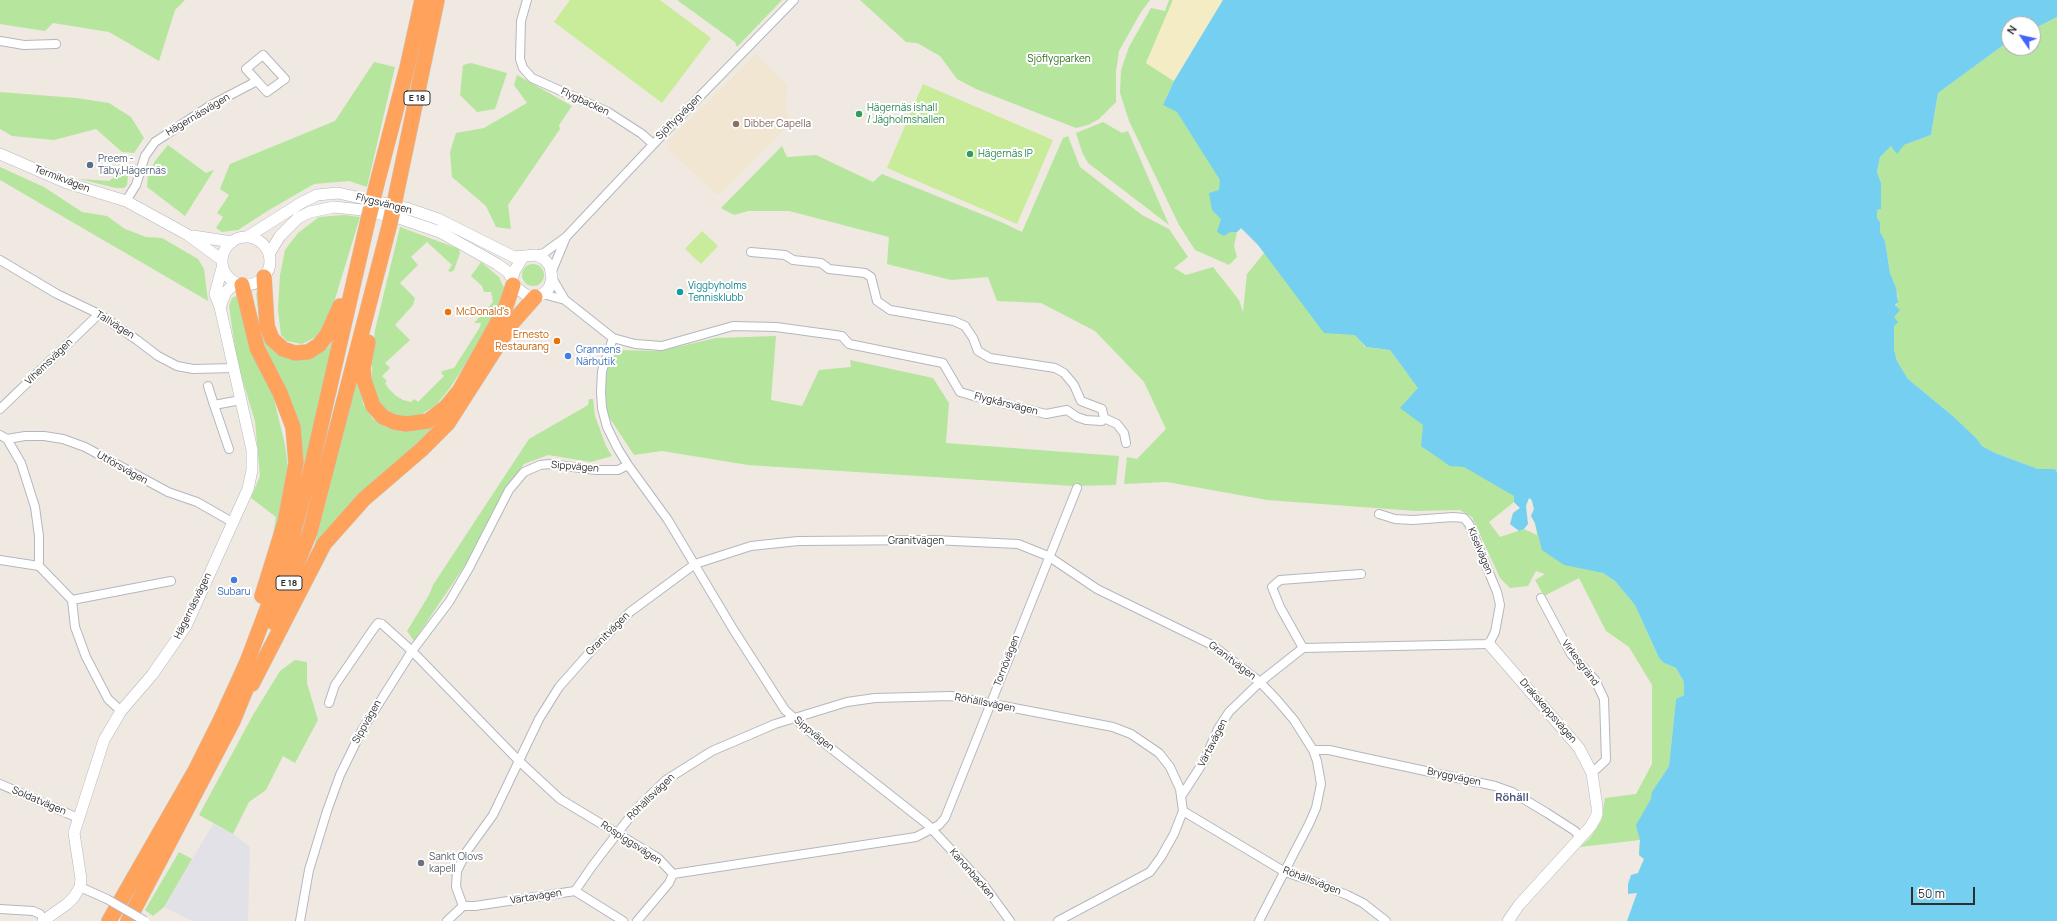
<!DOCTYPE html>
<html>
<head>
<meta charset="utf-8">
<style>
	body { margin:0 }
	#map { position:relative; width:2057px; height:921px; overflow:hidden; background:#efe9e1; font-family:Manrope,sans-serif }
	canvas { display:block }
	.north { position:absolute; left:2001px; top:16px; width:40px; height:40px; box-sizing:border-box; background:#fff; border:1px solid #ababab; border-radius:50%; rotate:304deg; font-size:11px; font-weight:700; line-height:16px; text-align:center; color:#2e2e2e }
	.north::after { content:''; display:block; margin:auto; width:14px; height:18px; background:#4264fb; clip-path:polygon(50% 0,100% 100%,50% 72%,0 100%) }
	.scale { position:absolute; left:1911px; top:887px; width:64px; height:18px; box-sizing:border-box; border:2px solid #2e2e2e; border-top:0; padding-left:5px; font-size:12px; line-height:14px; white-space:nowrap; color:#2e2e2e; -webkit-text-stroke:3px #fff; paint-order:stroke }
</style>
</head>
<body>
<div id="map">
<canvas width="2057" height="921"></canvas>
<div class="north">N</div>
<div class="scale">50 m</div>
</div>
<script>
const context = document.querySelector('canvas').getContext('2d');
context.lineJoin = 'round';
function fill(path, color) {
  context.fillStyle = color;
  context.fill(path, 'evenodd');
}
function shape(rows) {
  const path = new Path2D();
  for (const r of rows) {
    if (r.length === 3) {
      path.moveTo(r[0] + r[2], r[1]);
      path.arc(r[0], r[1], r[2], 0, 2 * Math.PI);
      continue;
    }
    path.moveTo(r[0], r[1]);
    for (let i = 2; i < r.length; i += 2) path.lineTo(r[i], r[i + 1]);
  }
  return path;
}
function trace(path, color, width, dash) {
  context.strokeStyle = color;
  context.lineWidth = width;
  context.lineCap = dash ? 'butt' : 'round';
  context.setLineDash(dash || []);
  context.stroke(path);
}
function write(font, color, halo, rows, align = 'center') {
  context.font = font + ' Manrope,sans-serif';
  context.lineWidth = 4;
  context.setLineDash([]);
  context.textBaseline = 'middle';
  context.strokeStyle = halo;
  context.fillStyle = color;
  for (const [text, x, y, turn = 0] of rows) {
    context.save();
    context.translate(x, y);
    context.rotate((+turn || 0) * Math.PI / 180);
    context.textAlign = isNaN(turn) ? turn : align;
    if (halo) context.strokeText(text, 0, 0);
    context.fillText(text, 0, 0);
    context.restore();
  }
}
const industrial = shape([
	[213,824,233,834,250,847,248,921,192,921,164,907]
]);
const education = shape([
	[756,54,787,86,786,108,790,121,786,128,721,194,716,194,669,150,667,142]
]);
const green = shape([
	[0,0,185,0,175,10,159,61,109,32,53,23,45,31,0,24],
	[677,0,782,0,737,47,735,42],
	[860,0,1150,0,1141,12,1119,51,1116,72,1116,102,1099,119,1088,125,1076,128,976,89,957,79,940,56,917,43,906,42],
	[1169,0,1173,0,1146,63,1174,81,1163,105,1198,117,1241,228,1237,232,1234,246,1237,257,1229,265,1195,250,1179,225,1129,121,1120,93,1121,70,1129,47,1151,8,1165,11],
	[2057,17,2057,472,2055,469,2038,469,1995,453,1982,446,1977,439,1954,417,1908,379,1897,361,1894,349,1894,317,1898,296,1890,273,1885,241,1880,232,1880,222,1877,218,1877,210,1880,209,1881,183,1877,172,1880,157,1891,146,1904,145,1931,135,1938,93,2009,41,2009,48,2033,48,2033,29],
	[374,62,395,67,367,187,349,181,314,184,269,210,238,230,222,232,216,228,223,217,217,213,229,195,220,189,230,164,335,121],
	[471,63,507,73,495,109,477,112,460,95,463,65],
	[517,75,572,106,559,125,560,129,508,205,511,229,496,227,486,206,452,177,450,152,456,133,484,128,527,103,514,85],
	[0,92,76,98,109,103,131,117,144,138,134,153,122,152,96,129,54,140,12,136,0,129],
	[1103,122,1122,133,1128,131,1169,225,1088,163,1082,152,1076,133],
	[1068,136,1080,167,1142,215,1169,229,1188,257,1174,268,1186,275,1213,267,1239,300,1243,312,1247,274,1264,253,1287,243,1365,347,1390,350,1407,373,1477,423,1520,508,1514,502,1489,522,1500,537,1524,529,1537,535,1535,523,1531,516,1534,509,1529,492,1567,565,1603,573,1615,581,1635,605,1659,658,1664,663,1676,668,1684,682,1684,695,1676,699,1669,766,1659,781,1658,839,1638,873,1644,859,1639,855,1640,840,1580,847,1590,838,1601,821,1605,798,1636,794,1652,764,1652,685,1629,647,1606,631,1579,578,1544,596,1535,580,1545,574,1536,571,1528,586,1510,588,1500,578,1472,517,1460,510,1416,511,1267,500,1167,482,1124,484,1127,457,1137,459,1166,429,1144,382,1095,331,1041,303,997,301,988,277,951,280,887,264,889,237,789,211,748,211,734,215,721,208,782,146,787,157,816,155,873,182,882,174,1001,222,1022,232,1063,138],
	[168,145,206,173,214,170,185,216,147,187,148,175,155,161],
	[0,167,44,187,82,212,107,216,125,229,146,237,162,238,198,259,204,269,208,301,0,180],
	[121,172,125,172,128,176,127,185,124,188,116,188,79,179,109,181],
	[344,215,360,217,328,322,320,335,302,344,287,341,281,335,278,310,280,275,285,250,298,233,319,217],
	[400,227,459,249,460,253,454,270,451,272,448,271,452,265,427,242,411,257,418,265,400,283,415,298,413,305,395,325,410,340,385,363,390,368,382,376,387,381,385,383,389,389,395,395,403,400,411,402,414,399,418,402,444,376,441,373,442,371,454,368,480,327,481,323,474,323,493,302,491,292,484,292,482,286,471,276,481,262,499,277,506,292,494,320,450,388,436,405,419,416,405,418,391,414,379,404,372,390,372,362,375,330],
	[533,275,11],
	[260,292,274,351,284,357,296,360,317,354,328,347,335,338,298,489,274,366,261,338,256,293],
	[236,296,242,298,273,395,285,445,289,477,270,552,276,517,251,498,260,476,255,421,237,362,229,306,232,298],
	[776,336,771,400,802,406,819,370,851,367,850,360,933,378,949,403,946,443,1119,456,1116,485,1073,486,748,465,662,451,634,455,605,411,605,372,617,350,660,351,716,338],
	[358,376,363,404,372,418,387,428,404,432,419,430,433,423,457,403,314,547],
	[589,399,593,399,595,416,606,446,612,456,591,462,548,455,524,464,507,487,465,565,414,641,407,631,429,595,433,585,529,439,588,405],
	[295,660,307,662,307,683,318,720,295,763,283,756,266,790,249,802,233,834,199,815,253,715,280,671],
	[179,852,192,859,164,907,153,916,145,910]
]);
const sand = shape([
	[1173,0,1223,0,1174,81,1146,63]
]);
const pitch = shape([
	[570,0,660,0,711,38,662,103,554,22],
	[923,84,1053,140,1017,224,887,168],
	[702,231,718,246,701,264,685,249]
]);
const water = shape([
	[1223,0,2057,0,2057,17,2033,29,2033,24,2009,24,2009,41,1938,93,1931,135,1904,145,1897,154,1891,146,1880,157,1877,172,1881,183,1881,209,1877,210,1877,218,1880,222,1880,232,1885,241,1890,273,1896,288,1898,302,1895,305,1900,310,1894,317,1898,322,1894,326,1894,349,1897,361,1908,379,1954,417,1977,439,1982,446,1995,453,2038,469,2055,469,2057,472,2057,921,1627,921,1637,893,1628,894,1628,884,1631,875,1638,873,1644,859,1639,855,1640,840,1636,825,1651,799,1652,792,1669,766,1676,699,1684,695,1684,682,1676,668,1664,663,1659,658,1635,605,1615,581,1603,573,1564,565,1542,550,1535,523,1531,516,1534,509,1532,500,1529,498,1526,506,1528,524,1524,529,1519,531,1510,524,1513,513,1520,508,1514,502,1514,496,1464,467,1450,466,1421,446,1423,425,1400,408,1418,388,1390,350,1366,347,1355,335,1324,333,1258,245,1241,228,1237,232,1230,232,1224,236,1217,232,1221,219,1212,210,1209,193,1219,190,1220,180,1177,112,1163,105,1174,81]
]);
const street = shape([
	[527,0,521,21,520,59,523,68,532,78,608,112,642,134,653,144],
	[0,41,24,45,56,44],
	[126,201,136,185,145,156,155,142,211,105,257,81,267,92,285,79,263,55,246,69,257,81],
	[536,255,544,253,566,237,664,133,794,0],
	[0,260,57,294,99,314,137,340,158,356,177,366,193,369,234,368],
	[552,271,566,237],
	[543,294,565,300,552,278],
	[565,300,613,338,635,344,662,346,733,326,776,327,842,336,849,344,943,363,960,392,977,397,1046,414,1067,410,1077,417,1086,420,1102,421,1104,418,1102,409,1081,401,1074,385,1064,373,1055,368,990,358,978,351,973,338,965,326,954,321,890,310,877,301,871,277,865,273,829,269,821,263,793,260,785,255,751,252],
	[613,338,602,371,601,392,602,408,607,427,618,449,628,465],
	[208,386,214,405,241,400],
	[214,405,229,449],
	[0,409,99,314],
	[1104,418,1117,424,1124,433,1126,443],
	[0,435,7,439,21,463,35,507,39,536,39,566],
	[7,439,25,436,44,436,63,439,85,447,168,492,197,502,232,522],
	[0,560,39,566],
	[39,566,72,600,75,627,86,657,108,699,121,711],
	[1541,598,1571,654,1595,680,1604,699,1606,760,1592,773],
	[72,600,171,581],
	[1303,648,1280,607,1272,587,1280,580,1361,574],
	[329,703,335,685,372,631,378,623,382,624,412,651,519,761,560,799,658,858,673,874],
	[1313,750,1329,750,1356,756,1495,786,1512,792,1547,813,1575,831,1580,838],
	[0,784,78,818],
	[1182,795,1204,761,1218,729,1229,712,1260,682,1303,648,1489,644,1495,632,1500,605,1497,592,1469,524,1464,518,1453,517,1413,520,1395,519,1379,514],
	[673,874,916,837,939,825,945,818,1077,488],
	[80,887,107,899],
	[575,891,593,865,636,809,666,780,712,751,775,724,847,702,875,698,951,696,1113,727,1131,734,1159,753,1170,767,1180,789,1183,811,1285,872,1318,883,1347,895,1363,903,1386,921],
	[463,906,456,887,457,871,467,851,493,815,539,719,559,687,590,652,630,612,695,564,751,546,798,541,933,540,1018,544,1048,556,1097,589,1212,645,1260,682,1277,700,1294,720,1313,750,1317,761,1321,784,1316,808,1309,824,1259,921],
	[0,909,33,911,40,914,44,920],
	[300,921,309,870,327,811,340,775,362,730,412,651,449,602,469,568,509,490,524,472,540,465,550,464,596,470,618,470,628,465,668,520,733,629,785,710,809,731,927,824,983,884,1010,921],
	[447,921,463,906,475,906,575,891,623,921],
	[637,921,669,883,673,874],
	[1058,921,1150,872,1161,857,1174,834,1183,811]
]);
const secondary = shape([
	[0,154,67,183,126,201,188,235,222,260],
	[193,236,232,242],
	[247,237,301,203,317,195,338,193,406,208,438,219,514,257,536,255,544,259,550,266,552,278,549,288,543,294,535,297,526,295,513,285,512,279,515,270,523,257],
	[246,261,24],
	[269,254,280,236,298,218,310,212,334,207,362,210,399,218,440,232,497,264,508,272,512,279],
	[220,307,226,292,235,283],
	[1489,644,1579,748,1592,773,1597,807,1597,815,1591,826,1519,905,1508,921],
	[43,921,67,904,74,897,80,887,81,879,74,833,104,740,121,711,152,675,186,626,248,489,252,470,252,450,220,307,215,294,222,268]
]);
const highway = shape([
	[376,187,407,68,422,0],
	[396,195,437,0],
	[264,277,267,326,272,339,283,349,295,353,308,352,319,345,327,335,340,306],
	[242,285,257,348,280,393,293,427,296,463,285,522,262,596],
	[368,342,363,368,364,380,373,406,383,417,394,422,406,424,428,421,446,407,460,390,505,309,513,285],
	[273,622,310,532,390,223],
	[252,684,324,544,364,499,421,450,448,423,512,323,535,297],
	[109,921,195,771,221,719,247,662,285,562,310,473,368,220],
	[128,921,233,721,253,672]
]);
const streetBridge = shape([
	[107,899,145,921]
]);
const highwayBridge = shape([
	[368,220,376,187],
	[390,223,396,195]
]);
const markers = [
	[859,114,4,"#2e9e5b"],
	[736,124,4,"#8d6e63"],
	[970,154,4,"#2e9e5b"],
	[90,165,4,"#5c6f8a"],
	[680,292,4,"#0f9aa8"],
	[448,312,4,"#e8710a"],
	[557,341,4,"#e8710a"],
	[568,356,4,"#3f7fe0"],
	[234,580,4,"#3f7fe0"],
	[421,863,4,"#6b7280"]
];
const shields = [
	[417,98,26],
	[289,583,26]
];
const shieldNames = [
	["E 18",417,98],
	["E 18",289,583]
];
const parkNames = [
	["Sjöflygparken",1059,59]
];
const streetNames = [
	["Flygbacken",585,102,25],
	["Hägernäsvägen",198,115,-31],
	["Sjöflygvägen",679,117,-45],
	["Termikvägen",62,179,21],
	["Flygsvängen",384,204,14],
	["Tallvägen",115,325,32],
	["Vihemsvägen",49,362,-44],
	["Flygkårsvägen",1006,404,14],
	["Sippvägen",575,467,5],
	["Utförsvägen",122,468,29],
	["Granitvägen",916,541],
	["Kiselvägen",1480,551,67],
	["Hägernäsvägen",193,606,-64],
	["Granitvägen",608,634,-45],
	["Tornövägen",1007,661,-69],
	["Granitvägen",1232,661,37],
	["Virkesgränd",1580,663,53],
	["Röhällsvägen",985,703,11],
	["Drakskeppsvägen",1548,711,49],
	["Sippvägen",367,722,-61],
	["Sippvägen",814,734,39],
	["Värtavägen",1213,743,-63],
	["Bryggvägen",1454,777,12],
	["Röhällsvägen",651,797,-44],
	["Soldatvägen",39,801,23],
	["Rospiggsvägen",631,843,33],
	["Kanonbacken",972,874,49],
	["Röhällsvägen",1312,881,21],
	["Värtavägen",536,897,-9]
];
const leisureNames = [
	["Hägernäs ishall",867,108],
	["/ Jägholmshallen",867,120],
	["Hägernäs IP",978,154]
];
const educationNames = [
	["Dibber Capella",744,124]
];
const serviceNames = [
	["Preem -",98,159],
	["Täby,Hägernäs",98,171]
];
const cultureNames = [
	["Viggbyholms",688,286],
	["Tennisklubb",688,298]
];
const foodNames = [
	["McDonald's",456,312],
	["Ernesto",549,335,"right"],
	["Restaurang",549,347,"right"]
];
const shopNames = [
	["Grannens",576,350],
	["Närbutik",576,362],
	["Subaru",234,592,"center"]
];
const worshipNames = [
	["Sankt Olovs",429,857],
	["kapell",429,869]
];
const neighbourhoodNames = [
	["Röhäll",1512,798]
];
fill(industrial, '#e3e1e8');
fill(education, '#f0e6d1');
fill(green, '#b6e59e');
fill(sand, '#f3ecc5');
fill(pitch, '#c9ec9a');
fill(water, '#75cff0');
trace(street, '#b4b7c1', 10);
trace(secondary, '#b4b7c1', 12);
trace(highway, '#c9c9c9', 16);
trace(street, '#fff', 8);
trace(secondary, '#fff', 11);
trace(highway, '#ffa35c', 15);
trace(streetBridge, '#b4b7c1', 10, []);
trace(highwayBridge, '#c9c9c9', 16, []);
trace(streetBridge, '#fff', 8);
trace(highwayBridge, '#ffa35c', 15);
for (const [x, y, r, color] of markers) {
  const dot = new Path2D();
  dot.arc(x, y, r, 0, 2 * Math.PI);
  context.fillStyle = color;
  context.fill(dot);
  trace(dot, '#fff', 1.5);
}
for (const [x, y, w] of shields) {
  const box = new Path2D();
  box.roundRect(x - w / 2, y - 7, w, 14, 3);
  context.fillStyle = '#fff';
  context.fill(box);
  trace(box, '#2e2e2e', 1);
}
write('bold 9px', '#2e2e2e', null, shieldNames);
write('10px', '#2c6e1b', '#fff', parkNames);
write('10px', '#2e2e2e', '#fff', streetNames);
write('10px', '#27864d', '#fff', leisureNames, 'left');
write('10px', '#785e54', '#fff', educationNames, 'left');
write('10px', '#4e5e75', '#fff', serviceNames, 'left');
write('10px', '#0d838f', '#fff', cultureNames, 'left');
write('10px', '#c56008', '#fff', foodNames, 'left');
write('10px', '#366cbe', '#fff', shopNames, 'left');
write('10px', '#5b616d', '#fff', worshipNames, 'left');
write('bold 11px', '#4d5680', '#fff', neighbourhoodNames);
</script>
</body>
</html>
